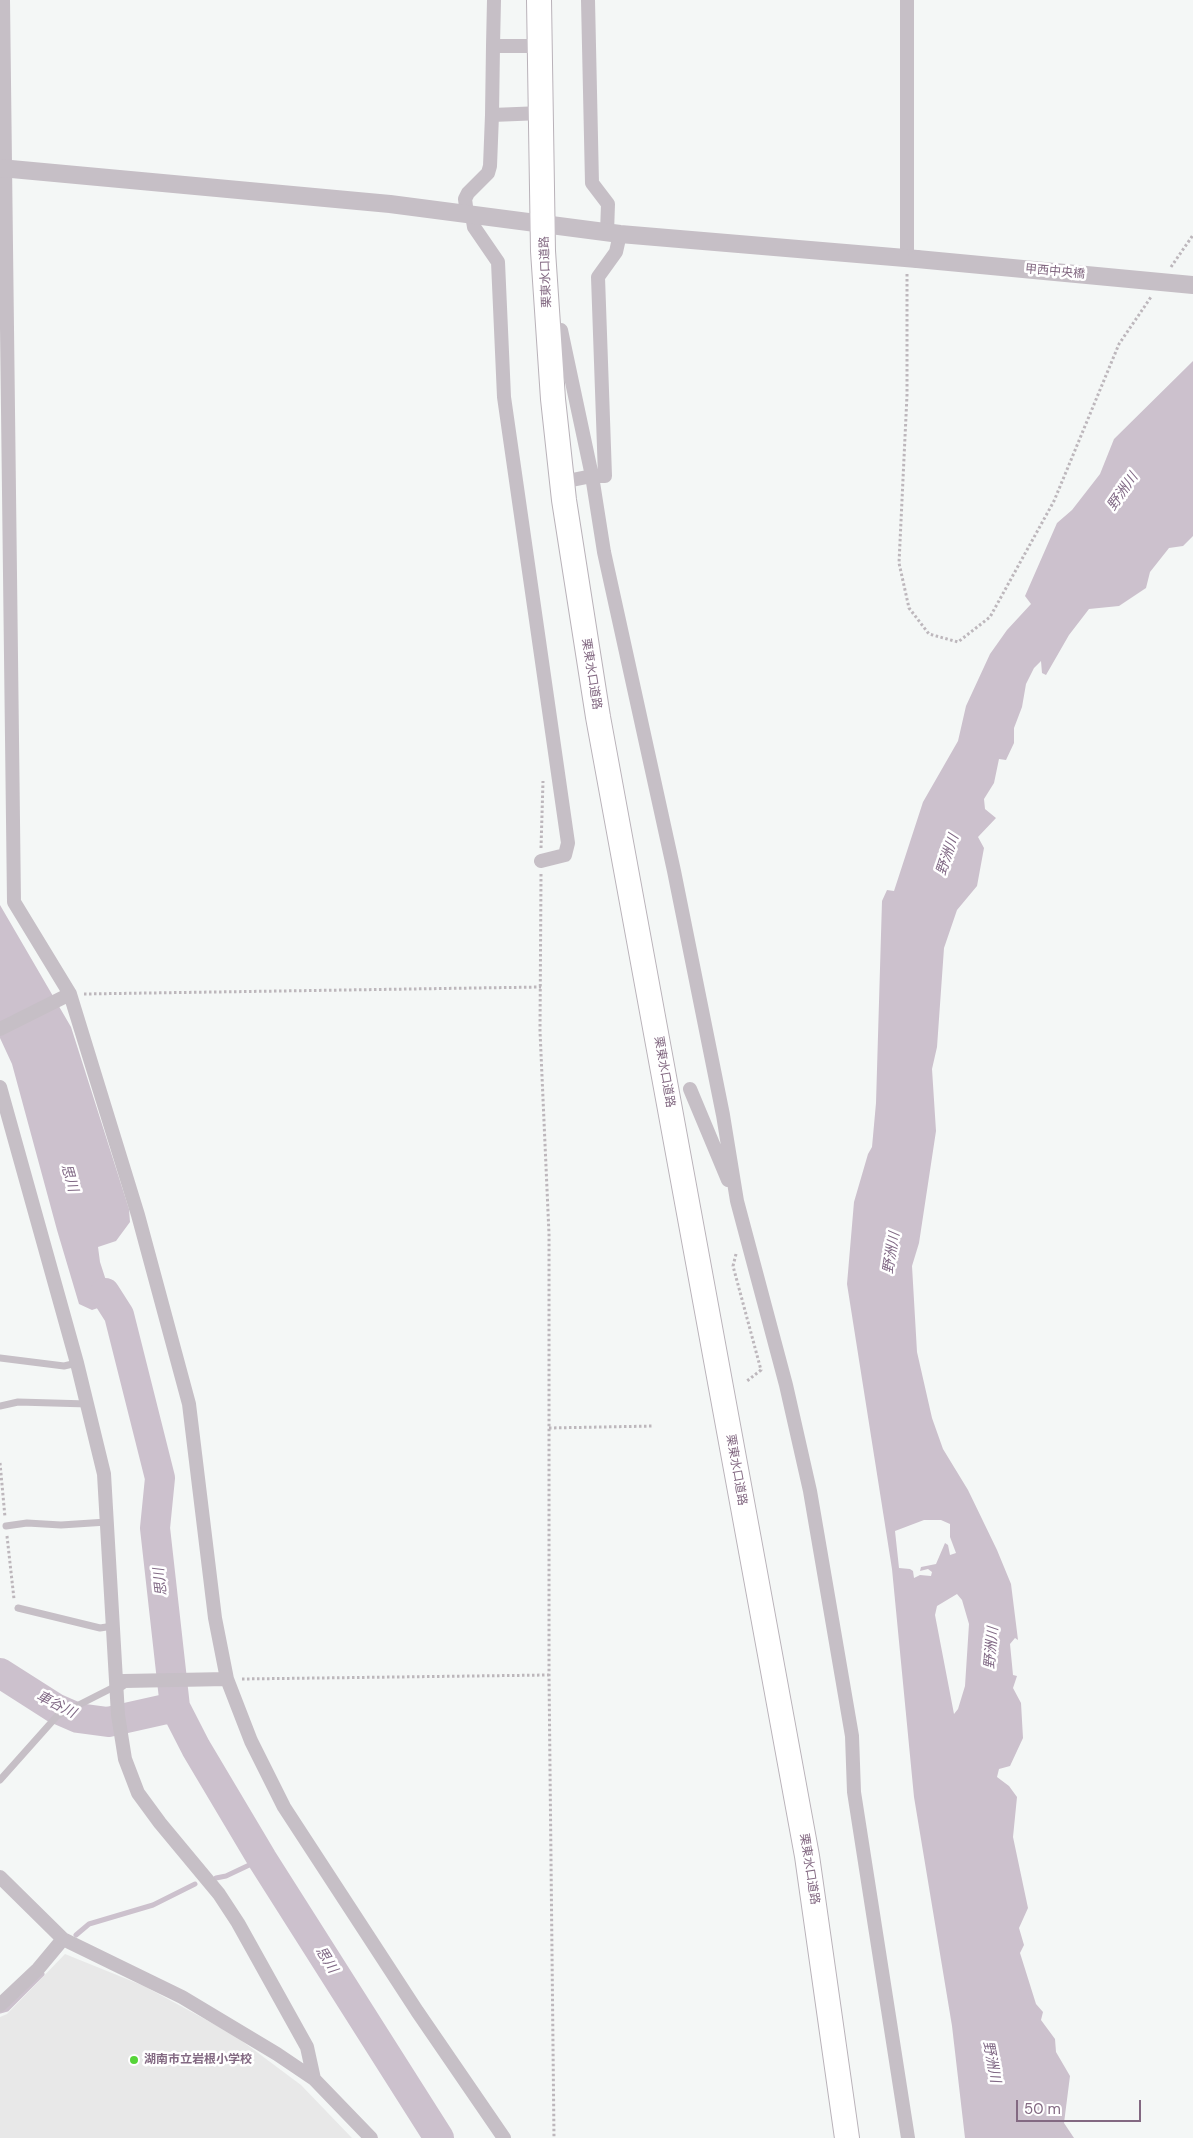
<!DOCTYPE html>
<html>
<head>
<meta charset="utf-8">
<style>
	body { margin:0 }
	#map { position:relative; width:1193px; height:2138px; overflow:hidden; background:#f4f7f6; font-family:"DM Sans",sans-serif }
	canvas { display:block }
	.scale { position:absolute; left:1016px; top:2100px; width:125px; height:22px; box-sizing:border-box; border:2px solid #836982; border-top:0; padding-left:6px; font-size:15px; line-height:18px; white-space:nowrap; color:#836982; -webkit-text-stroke:4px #fff; paint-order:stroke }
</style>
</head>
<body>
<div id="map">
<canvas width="1193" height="2138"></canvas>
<div class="scale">50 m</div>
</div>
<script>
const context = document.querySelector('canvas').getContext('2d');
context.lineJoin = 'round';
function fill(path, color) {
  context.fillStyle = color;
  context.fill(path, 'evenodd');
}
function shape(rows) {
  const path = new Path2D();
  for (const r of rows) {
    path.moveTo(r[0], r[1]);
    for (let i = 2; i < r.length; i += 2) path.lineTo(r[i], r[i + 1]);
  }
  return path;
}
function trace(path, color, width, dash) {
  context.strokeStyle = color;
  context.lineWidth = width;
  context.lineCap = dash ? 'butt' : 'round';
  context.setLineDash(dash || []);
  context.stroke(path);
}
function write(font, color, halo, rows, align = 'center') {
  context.font = font + ' "DM Sans","Noto Sans JP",sans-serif';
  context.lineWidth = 5;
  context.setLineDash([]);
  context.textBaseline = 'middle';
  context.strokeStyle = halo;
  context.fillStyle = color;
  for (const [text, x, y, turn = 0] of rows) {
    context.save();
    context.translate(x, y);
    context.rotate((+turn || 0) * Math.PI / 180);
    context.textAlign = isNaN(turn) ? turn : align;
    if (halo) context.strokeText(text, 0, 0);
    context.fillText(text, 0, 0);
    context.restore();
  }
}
const built = shape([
	[65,1954,144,1986,234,2035,301,2085,352,2138,0,2138,0,2017,7,2014]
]);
const water = shape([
	[1193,361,1193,536,1183,546,1169,548,1150,572,1146,588,1119,606,1089,609,1069,635,1046,675,1042,673,1041,661,1034,668,1026,684,1022,707,1014,728,1014,743,1006,760,999,759,994,783,984,799,985,809,996,818,978,837,984,848,977,886,957,910,944,948,937,1047,932,1069,936,1131,919,1243,912,1266,917,1352,932,1418,943,1449,968,1490,997,1550,1011,1584,1018,1640,1015,1638,1010,1644,1013,1675,1017,1676,1013,1688,1021,1703,1023,1738,1010,1766,999,1769,997,1777,1009,1786,1017,1797,1013,1837,1028,1908,1019,1928,1024,1945,1020,1953,1036,2004,1043,2012,1041,2020,1055,2039,1056,2052,1070,2076,1064,2123,1074,2138,965,2138,952,2026,914,1797,892,1569,847,1284,854,1202,868,1154,872,1147,876,1103,882,901,887,890,894,891,923,802,958,741,966,706,990,654,1007,630,1031,604,1025,596,1057,523,1072,510,1100,474,1114,439],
	[924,1520,941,1520,950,1524,950,1537,956,1553,950,1555,948,1545,945,1543,936,1564,921,1567,920,1571,928,1569,932,1572,931,1576,920,1575,914,1578,913,1571,910,1569,899,1568,895,1531],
	[957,1594,962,1600,969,1624,965,1686,958,1709,954,1714,935,1615,937,1606],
	[0,905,71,1027,129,1209,130,1222,116,1241,98,1247,100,1262,112,1299,122,1313,124,1332,104,1306,92,1310,79,1304,57,1230,12,1064,0,1038]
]);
const stream = shape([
	[216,1878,226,1876,262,1859],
	[76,1935,89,1924,153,1905,195,1884],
	[0,2011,7,2009,42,1974]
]);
const river = shape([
	[105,1293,119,1315,160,1478,155,1528,175,1707,196,1748,262,1859,439,2138],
	[0,1673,55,1708,78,1718,108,1722,175,1707]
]);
const path = shape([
	[1171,267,1193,235],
	[907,274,907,395,899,563,909,608,929,634,958,642,990,617,1054,501,1119,344,1151,297],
	[541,848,543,781],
	[541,874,540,1031,549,1234,549,1675,554,2138],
	[84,994,541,987],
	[736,1254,733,1266,761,1370,747,1381],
	[549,1428,654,1426],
	[0,1463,5,1517],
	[7,1536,14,1599],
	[242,1679,549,1675]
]);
const service = shape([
	[0,1358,64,1366,77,1363],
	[0,1406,18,1402,88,1404],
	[6,1526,27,1523,61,1525,107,1522],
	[18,1608,100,1628,113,1626],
	[0,1780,57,1716,116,1686]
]);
const minor = shape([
	[3,0,14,902,70,994,138,1215,189,1404,215,1618,227,1679,251,1741,284,1807,417,2011,504,2138],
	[494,0,493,46,540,46],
	[588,0,592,183,608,204,607,233],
	[493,46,492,115,542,113],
	[467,214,465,199,468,193,488,173,490,166,492,115],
	[472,215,474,227,498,262,504,397,568,843,565,855,541,861],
	[907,258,907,0],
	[561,330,592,476,604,552,674,871,723,1115,737,1201,786,1385,810,1491,852,1736,854,1792,908,2138],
	[562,482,592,476,605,476,598,277,616,252,620,234],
	[0,1029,70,994],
	[0,1087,77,1363,104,1474,118,1715,125,1759,138,1793,160,1823,219,1894,238,1923,307,2047,314,2079],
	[690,1089,728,1180],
	[117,1686,124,1681,227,1679],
	[0,1877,63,1939,182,1997,277,2054,314,2079,371,2138],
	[0,2005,38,1969,63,1939]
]);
const tertiary = shape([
	[0,168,390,204,620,234,917,259]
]);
const trunk = shape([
	[539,0,543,251,553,399,564,500,598,717,807,1856,847,2138]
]);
const tertiaryBridge = shape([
	[917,259,1193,285]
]);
const markers = [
	[134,2060,5,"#56d438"]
];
const streetNames = [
	["栗東水口道路",546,272,-92],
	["甲西中央橋",1055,272,5],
	["栗東水口道路",591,674,81],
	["栗東水口道路",664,1072,80],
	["栗東水口道路",736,1470,80],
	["栗東水口道路",809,1869,81]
];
const poiNames = [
	["湖南市立岩根小学校",144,2060]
];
const waterNames = [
	["野洲川",1123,492,-55],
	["野洲川",948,855,-71],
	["思川",69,1178,74],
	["野洲川",892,1253,-81],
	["思川",161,1582,-97],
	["野洲川",992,1648,-85],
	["車谷川",56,1705,27],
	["思川",326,1960,58],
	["野洲川",991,2062,79]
];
fill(built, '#e8e8e8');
fill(water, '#ccc1cd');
trace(stream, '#ccc1cd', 5);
trace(river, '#ccc1cd', 30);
trace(trunk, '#b9b2b9', 26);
trace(path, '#bdb7bc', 3, [2.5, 2.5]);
trace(service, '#c6bfc6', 7);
trace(minor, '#c6bfc6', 14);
trace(tertiary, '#c6bfc6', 18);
trace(trunk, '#fff', 24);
trace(tertiaryBridge, '#c6bfc6', 18);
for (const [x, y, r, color] of markers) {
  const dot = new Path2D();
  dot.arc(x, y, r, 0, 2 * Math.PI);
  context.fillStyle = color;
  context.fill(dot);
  trace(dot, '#fff', 2);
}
write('12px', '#836982', '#fff', streetNames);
write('bold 12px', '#836982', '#fff', poiNames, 'left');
write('italic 14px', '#816985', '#fff', waterNames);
</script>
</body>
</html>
